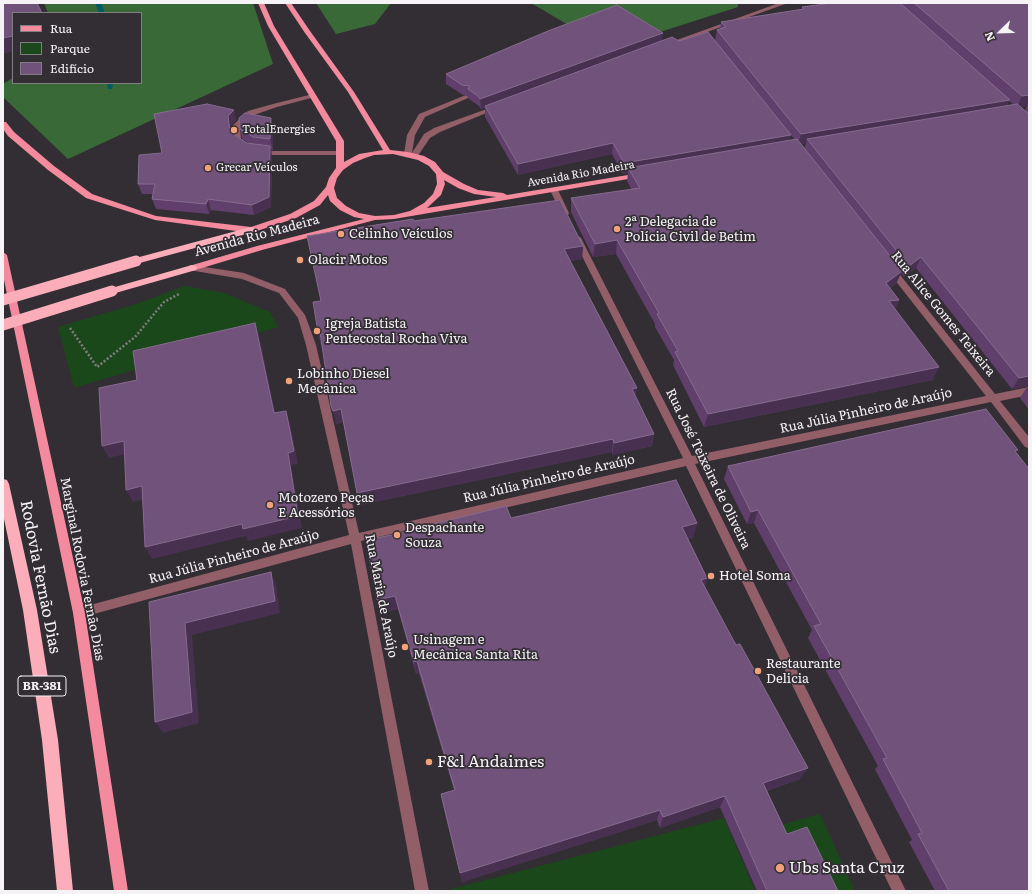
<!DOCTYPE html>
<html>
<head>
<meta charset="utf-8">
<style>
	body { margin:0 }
	#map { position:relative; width:1032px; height:894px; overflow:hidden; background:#332e34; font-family:Literata,serif }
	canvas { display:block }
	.frame { position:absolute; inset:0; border:4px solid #f6f3f7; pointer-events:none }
	.legend { position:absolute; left:12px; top:12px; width:130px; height:72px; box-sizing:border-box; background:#332e34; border:1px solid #817d82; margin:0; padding:5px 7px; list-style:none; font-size:12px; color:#f6f3f7 }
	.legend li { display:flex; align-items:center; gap:8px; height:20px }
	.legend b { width:20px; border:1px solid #817d82 }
	.north { position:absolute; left:980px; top:12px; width:40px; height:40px; -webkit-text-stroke:3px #332e34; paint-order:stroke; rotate:247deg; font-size:11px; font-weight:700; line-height:16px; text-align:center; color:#f6f3f7 }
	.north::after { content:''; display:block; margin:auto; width:14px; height:18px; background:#f6f3f7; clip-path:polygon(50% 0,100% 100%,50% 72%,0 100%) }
</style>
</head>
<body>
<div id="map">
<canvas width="1032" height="894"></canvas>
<div class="frame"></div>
<ul class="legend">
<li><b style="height:5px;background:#f38a9d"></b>Rua</li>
<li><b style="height:11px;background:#1b481a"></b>Parque</li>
<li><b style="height:11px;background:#71527b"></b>Edifício</li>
</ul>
<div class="north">N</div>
</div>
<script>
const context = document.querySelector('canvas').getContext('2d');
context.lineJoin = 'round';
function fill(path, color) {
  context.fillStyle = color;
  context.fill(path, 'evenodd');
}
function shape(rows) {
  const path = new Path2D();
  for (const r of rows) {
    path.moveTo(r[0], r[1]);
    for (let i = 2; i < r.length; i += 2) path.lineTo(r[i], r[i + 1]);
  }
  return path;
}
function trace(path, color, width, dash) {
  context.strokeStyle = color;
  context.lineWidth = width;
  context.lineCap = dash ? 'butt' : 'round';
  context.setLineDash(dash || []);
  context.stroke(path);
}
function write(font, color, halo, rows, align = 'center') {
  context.font = font + ' Literata,serif';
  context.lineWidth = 3.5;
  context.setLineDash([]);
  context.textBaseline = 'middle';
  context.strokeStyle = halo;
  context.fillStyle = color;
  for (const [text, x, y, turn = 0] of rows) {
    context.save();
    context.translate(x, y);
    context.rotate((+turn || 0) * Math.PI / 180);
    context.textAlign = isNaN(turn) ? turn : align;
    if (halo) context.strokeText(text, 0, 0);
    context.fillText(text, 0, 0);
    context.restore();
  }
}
const green = shape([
	[185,286,224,293,270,312,278,327,74,388,58,327,136,304],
	[820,814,855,891,835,891,782,838,777,826],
	[724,818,755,891,444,891]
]);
const forest = shape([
	[44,3,253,3,273,64,68,159,3,97,3,84,13,78,13,83,141,83,141,13,48,13],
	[316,3,391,3,375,24,336,34],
	[531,3,738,3,738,7,660,32,629,13,614,24,604,46]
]);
const stream = shape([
	[95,3,101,3,105,13,99,13,95,3],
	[107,83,113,83,112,89,108,89,107,83]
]);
const path = shape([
	[70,328,97,367,135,337,164,302,179,294]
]);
const minor = shape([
	[779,3,788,3,668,46,663,45,779,3],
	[313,94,316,96,315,97,277,107,254,115,240,127,241,140,255,148,270,151,340,151,344,153,343,155,270,155,250,152,233,141,232,126,248,111,273,104,313,94],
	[466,95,469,97,468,98,425,117,415,135,412,153,424,134,434,128,495,106,499,106,501,107,440,132,430,138,417,157,405,156,404,154,407,135,419,114,466,95],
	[551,188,557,188,558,190,569,213,568,215,562,215,561,213,550,190,551,188],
	[577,235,581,238,692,456,986,396,887,270,886,268,890,265,893,266,995,394,1029,387,1029,395,1000,401,1029,437,1029,448,1025,447,991,402,695,464,906,891,892,891,686,466,361,541,429,891,415,891,351,544,79,618,75,617,73,613,75,609,79,608,349,535,306,345,298,318,279,293,242,279,189,270,188,268,189,266,192,265,244,273,285,289,305,315,316,345,359,533,683,458,573,238,577,235]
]);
const major = shape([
	[258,3,264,3,274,26,344,141,344,162,359,154,383,150,348,92,305,33,285,3,291,3,310,31,354,92,390,150,408,152,424,156,435,162,443,172,464,184,478,190,503,193,507,195,640,173,644,175,640,177,394,219,375,220,262,250,192,271,189,270,188,268,189,266,257,246,364,219,354,217,340,210,330,201,328,195,320,205,296,218,251,233,155,220,86,198,48,170,8,136,3,129,3,122,6,122,14,132,54,166,92,194,156,216,251,227,290,214,314,201,326,187,329,178,336,168,336,141,268,26,258,3],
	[393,154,418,160,429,166,436,174,437,184,433,194,424,203,410,211,394,215,375,216,359,213,346,206,337,198,334,188,337,178,343,170,353,163,365,158,374,155,393,154],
	[444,180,458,188,474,194,496,197,427,208,441,195,445,184,444,180],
	[3,252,7,255,85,613,128,891,114,891,73,613,3,275,3,252]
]);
const highway = shape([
	[251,227,254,228,256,230,254,232,136,264,131,261,132,259,251,227],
	[192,265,196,266,197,268,196,270,112,294,107,291,108,289,192,265],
	[3,479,7,480,9,484,37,610,58,740,73,891,57,891,42,740,23,610,3,514,3,479]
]);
const highwayBridge = shape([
	[3,300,136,261],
	[3,325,112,291]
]);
const wall = shape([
	[832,3,1029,3,1029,386,1012,389,916,268,904,277,901,273,896,284,890,288,899,300,895,310,933,380,704,427,673,365,674,360,655,327,655,324,616,254,593,257,571,212,571,198,632,190,627,181,628,173,623,174,612,154,518,175,485,117,485,108,481,109,479,106,469,99,468,96,463,95,446,84,446,74,663,40,679,41,715,40,717,30,720,29,721,22,802,9,802,7],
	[1009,101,1014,105,1007,106],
	[1027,106,1025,111,1020,107],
	[791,135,795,140,789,141],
	[806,143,804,149,800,144],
	[234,110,236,120,230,126,231,133,247,143,251,144,242,139,240,129,273,128,273,150,271,149,272,156,271,207,254,215,211,210,209,214,156,209,152,199,153,194,142,194,138,184,162,153],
	[583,246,582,259,570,261,654,434,652,446,612,455,612,452,360,505,343,422,336,424,322,345,321,345,318,332,321,301],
	[1027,387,1029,387,1029,410,1020,398],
	[1016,453,1029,891,935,891,909,842,912,840,875,769,878,766,808,638,812,630,754,523,747,524,724,479,728,466],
	[511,518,697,523,693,538,688,539,707,578,705,586,800,779,766,791,787,834,838,891,757,891,720,807,660,828,657,820,462,882,443,805,441,794,454,790,419,673,416,674,398,609,380,613,377,600]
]);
const shadedWall = shape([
	[663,33,662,43,485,106,485,108,481,109,480,99],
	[13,36,13,51,3,54,3,38],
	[1029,95,1029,102,1027,106,1017,107,1022,96],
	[1010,100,1005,109,807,139,806,143,798,144,801,134],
	[234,110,236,120,230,126,232,142,230,132,228,116],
	[271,118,273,128,273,150,270,139],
	[791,135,788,146,628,168,628,173,623,174,624,163],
	[613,143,612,154,518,175,518,164],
	[270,146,272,156,271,207,254,215,252,205],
	[208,199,211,210,209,214,206,204],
	[617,240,616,254,593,257,595,244],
	[583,246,582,259,564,262,564,249],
	[921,257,916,268,904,277,909,266],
	[902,271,896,284,881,296,886,283],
	[899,300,894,313,889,301],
	[255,323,259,335,278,426,274,413],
	[318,332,320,332,323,344,321,345],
	[939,367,933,380,704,427,708,414],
	[1029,376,1029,386,1012,389,1019,378],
	[637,388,635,401,632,389],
	[341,409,343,422,336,424,333,411],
	[286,411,290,423,298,464,291,465,302,528,248,541,246,536,152,559,145,547],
	[654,434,652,446,612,455,614,443],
	[613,439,612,452,360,505,357,493],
	[124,441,130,453,109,458,102,446],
	[142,486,148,498,133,502,126,490],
	[758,510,754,523,747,524,751,512],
	[697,523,693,538,678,541,682,527],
	[271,572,276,585,280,613,192,635,199,723,163,733,155,722,185,623],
	[707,578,703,592,701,580],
	[395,596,398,609,380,613,377,600],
	[417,661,419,673,416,674,414,662],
	[808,768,800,779,756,794,763,783],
	[725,796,720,807,660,828,663,817],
	[660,810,657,820,462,882,460,873]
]);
const building = shape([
	[3,3,37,3,42,13,13,13,13,36,3,38,3,3],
	[832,3,900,3,1010,100,801,134,717,30,726,27,721,22,804,9,802,7,832,3],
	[914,3,1029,3,1029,95,1022,96,914,3],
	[617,5,663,33,480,99,478,96,468,89,470,86,462,85,446,74,548,31,617,5],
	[708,32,791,135,624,163,613,143,518,164,485,106,672,37,679,41,708,32],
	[207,104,234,110,228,116,230,132,247,143,270,146,269,197,252,205,208,199,206,204,152,199,155,184,138,184,139,155,162,153,154,114,207,104],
	[1017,104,1029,114,1029,376,1019,378,921,257,909,266,807,139,1017,104],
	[245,113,271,118,270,139,253,137,240,129,239,118,245,113],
	[797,139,902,271,886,283,899,300,889,301,939,367,708,414,675,352,678,351,657,314,659,313,617,240,595,244,571,198,640,188,628,168,797,139],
	[560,200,583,246,564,249,637,388,632,389,654,434,614,443,613,439,357,493,341,409,333,411,331,406,320,332,318,332,313,302,321,301,307,236,413,219,414,221,560,200],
	[255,323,274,413,286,411,294,451,288,453,298,516,243,529,242,524,145,547,142,486,126,490,124,441,102,446,99,388,137,380,133,351,255,323],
	[986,409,1018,450,1015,451,1029,469,1029,891,949,891,918,834,922,833,883,759,887,758,814,626,821,624,758,510,751,512,728,466,986,409],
	[676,480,697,523,682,527,707,578,701,580,736,645,740,644,808,768,763,783,787,834,807,827,838,891,767,891,725,796,663,817,660,810,460,873,441,794,455,790,417,661,414,662,395,596,377,600,366,540,422,529,422,527,506,506,511,518,676,480],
	[271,572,275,601,185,623,192,712,155,722,149,602,271,572]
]);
const markers = [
	[234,130,4,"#f0a27a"],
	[208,168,4,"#f0a27a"],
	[617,229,4,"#f0a27a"],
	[341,234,4,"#f0a27a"],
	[300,260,4,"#f0a27a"],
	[317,331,4,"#f0a27a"],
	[289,381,4,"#f0a27a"],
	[270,505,4,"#f0a27a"],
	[397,535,4,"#f0a27a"],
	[711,576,4,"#f0a27a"],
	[405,647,4,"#f0a27a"],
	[758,671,4,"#f0a27a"],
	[429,762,4,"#f0a27a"],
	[780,868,5,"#f0a27a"]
];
const farPoinames = [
	["TotalEnergies",242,130],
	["Grecar Veículos",216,168]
];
const farStreetnames = [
	["Avenida Rio Madeira",581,174,-10]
];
const shields = [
	[42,686,48]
];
const shieldNames = [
	["BR-381",42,686]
];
const poiNames = [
	["2ª Delegacia de",625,222],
	["Polícia Civil de Betim",625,237],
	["Celinho Veículos",349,234],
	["Olacir Motos",308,260],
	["Igreja Batista",325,324],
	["Pentecostal Rocha Viva",325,339],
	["Lobinho Diesel",297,374],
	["Mecânica",297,389],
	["Motozero Peças",278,498],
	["E Acessórios",278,513],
	["Despachante",405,528],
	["Souza",405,543],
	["Hotel Soma",719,576],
	["Usinagem e",413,640],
	["Mecânica Santa Rita",413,655],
	["Restaurante",766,664],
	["Delicia",766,679]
];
const streetNames = [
	["Avenida Rio Madeira",257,236,-15],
	["Rua Alice Gomes Teixeira",943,314,51],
	["Rua Júlia Pinheiro de Araújo",866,411,-12],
	["Rua José Teixeira de Oliveira",708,469,64],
	["Rua Júlia Pinheiro de Araújo",549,479,-13],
	["Rua Júlia Pinheiro de Araújo",234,557,-15],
	["Marginal Rodovia Fernão Dias",82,569,79],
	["Rua Maria de Araújo",381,596,79]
];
const nearStreetnames = [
	["Rodovia Fernão Dias",40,577,79]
];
const nearPoinames = [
	["F&l Andaimes",437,762],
	["Ubs Santa Cruz",789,868]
];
fill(green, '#1b481a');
fill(forest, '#3a6938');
fill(stream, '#005c63');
trace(path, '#817d82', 2.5, [2, 2]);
fill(minor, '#925e67');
fill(major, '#f38a9d');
fill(highway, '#fbaeba');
trace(highwayBridge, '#fbaeba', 11);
fill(wall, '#613f6c');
fill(shadedWall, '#483050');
fill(building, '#71527b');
trace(building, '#866b8f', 1);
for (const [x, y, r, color] of markers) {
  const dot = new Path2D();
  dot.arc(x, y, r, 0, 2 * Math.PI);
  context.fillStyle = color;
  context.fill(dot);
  trace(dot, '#332e34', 1.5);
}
write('11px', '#f6f3f7', '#332e34', farPoinames, 'left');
write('11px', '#f6f3f7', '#332e34', farStreetnames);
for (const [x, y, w] of shields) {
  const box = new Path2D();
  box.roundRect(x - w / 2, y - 10, w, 20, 3);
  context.fillStyle = '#332e34';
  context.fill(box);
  trace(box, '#f6f3f7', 1);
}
write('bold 12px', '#f6f3f7', null, shieldNames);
write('13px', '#f6f3f7', '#332e34', poiNames, 'left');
write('13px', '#f6f3f7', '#332e34', streetNames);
write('16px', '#f6f3f7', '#332e34', nearStreetnames);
write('16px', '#f6f3f7', '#332e34', nearPoinames, 'left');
</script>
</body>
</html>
